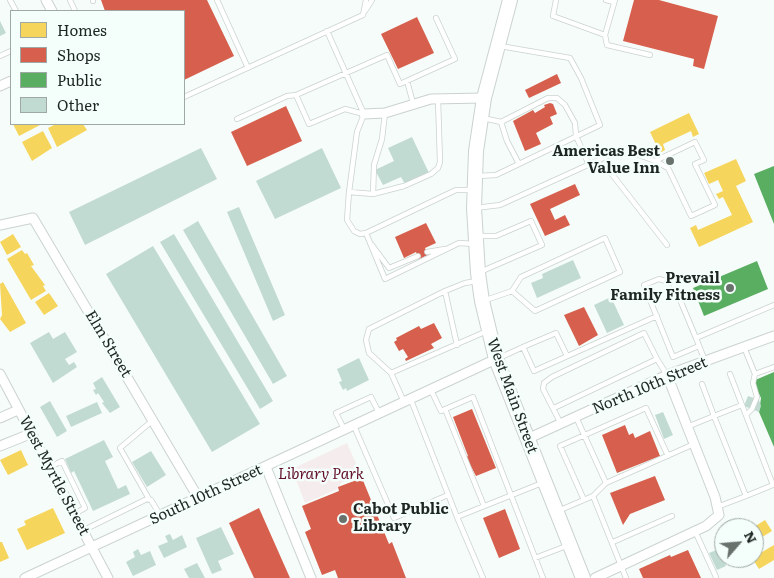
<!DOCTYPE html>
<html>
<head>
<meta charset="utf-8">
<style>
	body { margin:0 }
	#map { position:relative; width:774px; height:578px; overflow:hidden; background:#f6fcf9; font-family:Literata,serif }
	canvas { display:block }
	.legend { position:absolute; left:10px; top:10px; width:175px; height:115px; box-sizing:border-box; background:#f4fefa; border:1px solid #9ea8a4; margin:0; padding:6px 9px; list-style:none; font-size:15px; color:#1d2622 }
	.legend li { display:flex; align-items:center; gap:10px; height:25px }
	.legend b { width:25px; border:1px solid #9ea8a4 }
	.north { position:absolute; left:714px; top:518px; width:50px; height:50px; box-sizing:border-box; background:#f4fefa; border:1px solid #9ea8a4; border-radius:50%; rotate:63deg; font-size:14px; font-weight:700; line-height:20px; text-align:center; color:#1d2622 }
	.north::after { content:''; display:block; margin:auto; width:18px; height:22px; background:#69716d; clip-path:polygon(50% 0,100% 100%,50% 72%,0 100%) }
</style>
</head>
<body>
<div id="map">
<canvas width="774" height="578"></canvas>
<ul class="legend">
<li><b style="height:14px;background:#f6d55c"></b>Homes</li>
<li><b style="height:14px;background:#d6604d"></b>Shops</li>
<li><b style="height:14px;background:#5aae61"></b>Public</li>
<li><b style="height:14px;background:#c2dbd2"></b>Other</li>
</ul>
<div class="north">N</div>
</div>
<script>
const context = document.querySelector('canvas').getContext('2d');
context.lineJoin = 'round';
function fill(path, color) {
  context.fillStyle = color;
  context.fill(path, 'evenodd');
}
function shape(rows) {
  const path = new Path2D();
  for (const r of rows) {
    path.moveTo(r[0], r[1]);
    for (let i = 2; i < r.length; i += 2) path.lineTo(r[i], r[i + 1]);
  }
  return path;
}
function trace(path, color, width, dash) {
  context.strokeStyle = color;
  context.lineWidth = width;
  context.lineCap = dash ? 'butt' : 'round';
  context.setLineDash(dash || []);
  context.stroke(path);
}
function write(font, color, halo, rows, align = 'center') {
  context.font = font + ' Literata,serif';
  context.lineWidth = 5;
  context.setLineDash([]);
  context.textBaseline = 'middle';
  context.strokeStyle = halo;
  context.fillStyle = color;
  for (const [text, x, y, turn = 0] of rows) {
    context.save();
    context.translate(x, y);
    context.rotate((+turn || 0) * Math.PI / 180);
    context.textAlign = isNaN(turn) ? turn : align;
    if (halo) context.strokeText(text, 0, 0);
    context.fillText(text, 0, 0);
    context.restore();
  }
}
const green = shape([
	[347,443,361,475,341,483,338,489,305,503,292,469]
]);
const homes = shape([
	[689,113,699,134,693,137,691,131,663,144,665,150,660,153,650,132],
	[13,124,42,124,19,136],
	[56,124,83,124,87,130,57,147,48,128],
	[43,131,52,148,32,161,22,142],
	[736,159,746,181,736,186,753,222,699,247,690,228,696,225,698,230,732,215,723,197,719,199,716,194,723,191,718,180,709,184,704,173],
	[13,234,21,247,7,255,0,242],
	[22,250,25,254,27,253,34,265,31,266,45,285,43,286,46,291,31,300,7,259],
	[3,282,26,323,10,332,0,319,2,315,0,284],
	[49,293,58,306,44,315,35,302],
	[21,450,28,465,8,475,0,460],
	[53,508,65,533,27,550,17,529,26,525,24,521],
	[765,520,772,531,754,542,754,527],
	[0,542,2,542,9,558,0,562],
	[774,545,774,560,759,569,752,558]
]);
const shops = shape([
	[101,0,207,0,234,56,184,80,184,11,105,11],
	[634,0,659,0,718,16,704,69,693,66,694,59,623,41],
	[417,17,434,53,398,69,381,34],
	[557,74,561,83,529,98,525,90],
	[550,103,553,104,557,114,550,117,553,124,536,133,541,144,525,151,513,121,533,110,535,113,545,107,544,105],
	[286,106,302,141,247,166,231,132],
	[575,184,580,195,550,209,555,220,565,215,570,225,545,236,530,204],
	[426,223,436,243,425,248,428,255,419,259,416,252,404,258,395,237],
	[584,307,598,335,579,346,564,315],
	[434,323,442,338,431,344,434,348,406,361,405,359,408,357,403,349,399,351,394,342,397,340,396,338,419,326,421,329],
	[472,409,496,468,476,476,466,457,468,456,453,417],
	[625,425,629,435,633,433,635,438,650,431,660,456,617,473,602,435],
	[655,476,665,500,630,514,623,525,610,493],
	[362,478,389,544,392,542,406,578,338,578,335,570,322,575,305,532,311,529,302,506,339,491,338,487],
	[259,508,290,578,254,578,229,523],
	[505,509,520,549,499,558,483,518],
	[688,550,701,578,643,578,639,569,670,555,671,557]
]);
const public = shape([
	[774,166,774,224,754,174],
	[757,261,768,289,704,316,693,288],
	[774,372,774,447,759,412,761,398,753,381]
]);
const building = shape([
	[0,21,6,33,0,36],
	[412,137,429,173,405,184,401,177,383,185,375,170,394,161,388,148],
	[201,148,217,179,85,245,69,212],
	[322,148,341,188,275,219,256,181],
	[239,207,285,315,273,321,227,212],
	[198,221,287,376,273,384,183,230],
	[174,234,273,401,260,409,160,242],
	[153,246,260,424,212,452,106,274],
	[573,260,581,278,537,298,531,283,543,278,542,274],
	[611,297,624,325,607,333,594,305],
	[49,332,53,339,65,332,77,352,65,359,69,365,74,362,77,367,53,383,30,343],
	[359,358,369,380,347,391,346,388,343,390,339,382,342,381,337,369],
	[102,377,120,407,110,413,102,403,104,402,98,393,96,395,93,390,96,389,93,383],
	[748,396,759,400,761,406,759,412,744,406],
	[50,401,67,431,57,437,40,407],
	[97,402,102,413,71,427,66,416],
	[663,412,673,435,664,439,655,415],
	[104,440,113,457,105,461,118,489,126,485,130,494,93,511,74,471,71,473,65,459],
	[151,451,166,475,147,487,132,462],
	[221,527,234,554,218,561,222,570,212,574,196,538],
	[170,534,173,540,182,535,187,547,164,558,158,546,168,542,165,536],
	[138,549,141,555,150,551,156,565,133,576,126,562,135,557,133,552],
	[719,549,726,566,717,570,709,553],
	[197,563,205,578,189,578,184,569]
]);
const lane = shape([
	[10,0,16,11],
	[70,0,75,11],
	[93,0,93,1],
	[217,0,248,68],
	[556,0,553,16,605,35,607,45,650,55],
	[606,0,614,2],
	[365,11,372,0],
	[327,31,364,114,357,132,349,192,373,194,404,186,431,174,438,168,440,162,438,99],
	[605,35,615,0],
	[0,56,11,51],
	[407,81,413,103],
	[184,97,363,15,366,0],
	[364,114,345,109,309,124,296,95,387,55,400,84,455,59,436,18],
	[483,118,501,122],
	[237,119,287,96,296,95],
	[596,161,611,173,667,245],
	[519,164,507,141,501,122,548,98,557,98,565,105,575,123,576,136,589,165],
	[478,176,496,175,600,125,581,78,570,58,500,46],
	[472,190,456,190,366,233,385,279,459,243,475,244],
	[349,192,347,220,354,231,360,234,366,233],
	[373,194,374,165,382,139,385,113],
	[475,208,500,205,623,149,655,161,695,142,704,160,695,164,715,205,691,216,668,168,655,161],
	[479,236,496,236,531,221,542,245,480,272],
	[372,245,389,268,418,256],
	[427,252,445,249],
	[477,281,465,283,445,291,369,329,366,340,369,353,391,373,487,331],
	[445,291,457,345],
	[483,301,512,291,521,277,605,238,620,272,535,311,512,291],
	[696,338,774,305],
	[699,346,673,357,644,285,659,279,673,283,696,338,705,361],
	[523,347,556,333,567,356],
	[744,347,755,374,774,367],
	[497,359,523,347,534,371,657,316],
	[657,359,667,375],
	[391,373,404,402],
	[730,374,742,405],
	[431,390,441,411,473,397,543,578],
	[411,400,457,517],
	[554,408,657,359,644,333,552,377,544,383,543,389,561,424],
	[445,409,484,506],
	[746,415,752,409,757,397,753,383,755,374],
	[576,417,606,483],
	[354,426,394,518,448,495],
	[687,427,714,416,742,405,773,485,746,496,714,416,702,384],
	[344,429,336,413,371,397,379,413],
	[50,467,62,461,85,508,74,514],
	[593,496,626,578],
	[149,499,120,448,152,421],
	[584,500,560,446,646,408,668,456],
	[717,507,746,496],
	[558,511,593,496,606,483,694,444],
	[82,531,147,499,151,500,160,515],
	[695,531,716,577],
	[613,542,672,516],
	[535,558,569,545],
	[483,578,457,517,542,483]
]);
const street = shape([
	[46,0,52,11],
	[0,86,11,81],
	[364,114,385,113,431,99,484,98],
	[0,225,33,218,199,499],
	[0,374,108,578],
	[0,418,18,410],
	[527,439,667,375,774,336],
	[0,446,30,434],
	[266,467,311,578],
	[25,578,496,359],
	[595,578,706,526,719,515,715,497,667,375]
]);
const primary = shape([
	[510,0,484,98,476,151,474,208,478,273,482,301,496,359,583,578]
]);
const markers = [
	[670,161,5,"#69716d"],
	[730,288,5,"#69716d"],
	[343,519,5,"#69716d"]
];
const poiNames = [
	["Americas Best",660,152],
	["Value Inn",660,169],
	["Prevail",720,279],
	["Family Fitness",720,296],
	["Cabot Public",353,510,"left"],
	["Library",353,527,"left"]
];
const streetNames = [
	["Elm Street",108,344,59],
	["North 10th Street",650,386,-23],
	["West Main Street",512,396,70],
	["West Myrtle Street",54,476,62],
	["South 10th Street",206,495,-25]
];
const parkNames = [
	["Library Park",321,475]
];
fill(green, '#f5eded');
fill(homes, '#f6d55c');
fill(shops, '#d6604d');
fill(public, '#5aae61');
fill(building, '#c2dbd2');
trace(lane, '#cbd3cf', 6);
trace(street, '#cbd3cf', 11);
trace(primary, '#cbd3cf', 16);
trace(lane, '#fefffe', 4.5);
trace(street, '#fefffe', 9);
trace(primary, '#fefffe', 14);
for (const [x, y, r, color] of markers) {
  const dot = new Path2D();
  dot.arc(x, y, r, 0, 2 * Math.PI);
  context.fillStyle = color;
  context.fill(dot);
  trace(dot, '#f4fefa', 2);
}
write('bold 15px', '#1d2622', '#f4fefa', poiNames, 'right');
write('15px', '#1d2622', '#f4fefa', streetNames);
write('italic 15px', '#620c29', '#f4fefa', parkNames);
</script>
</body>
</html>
